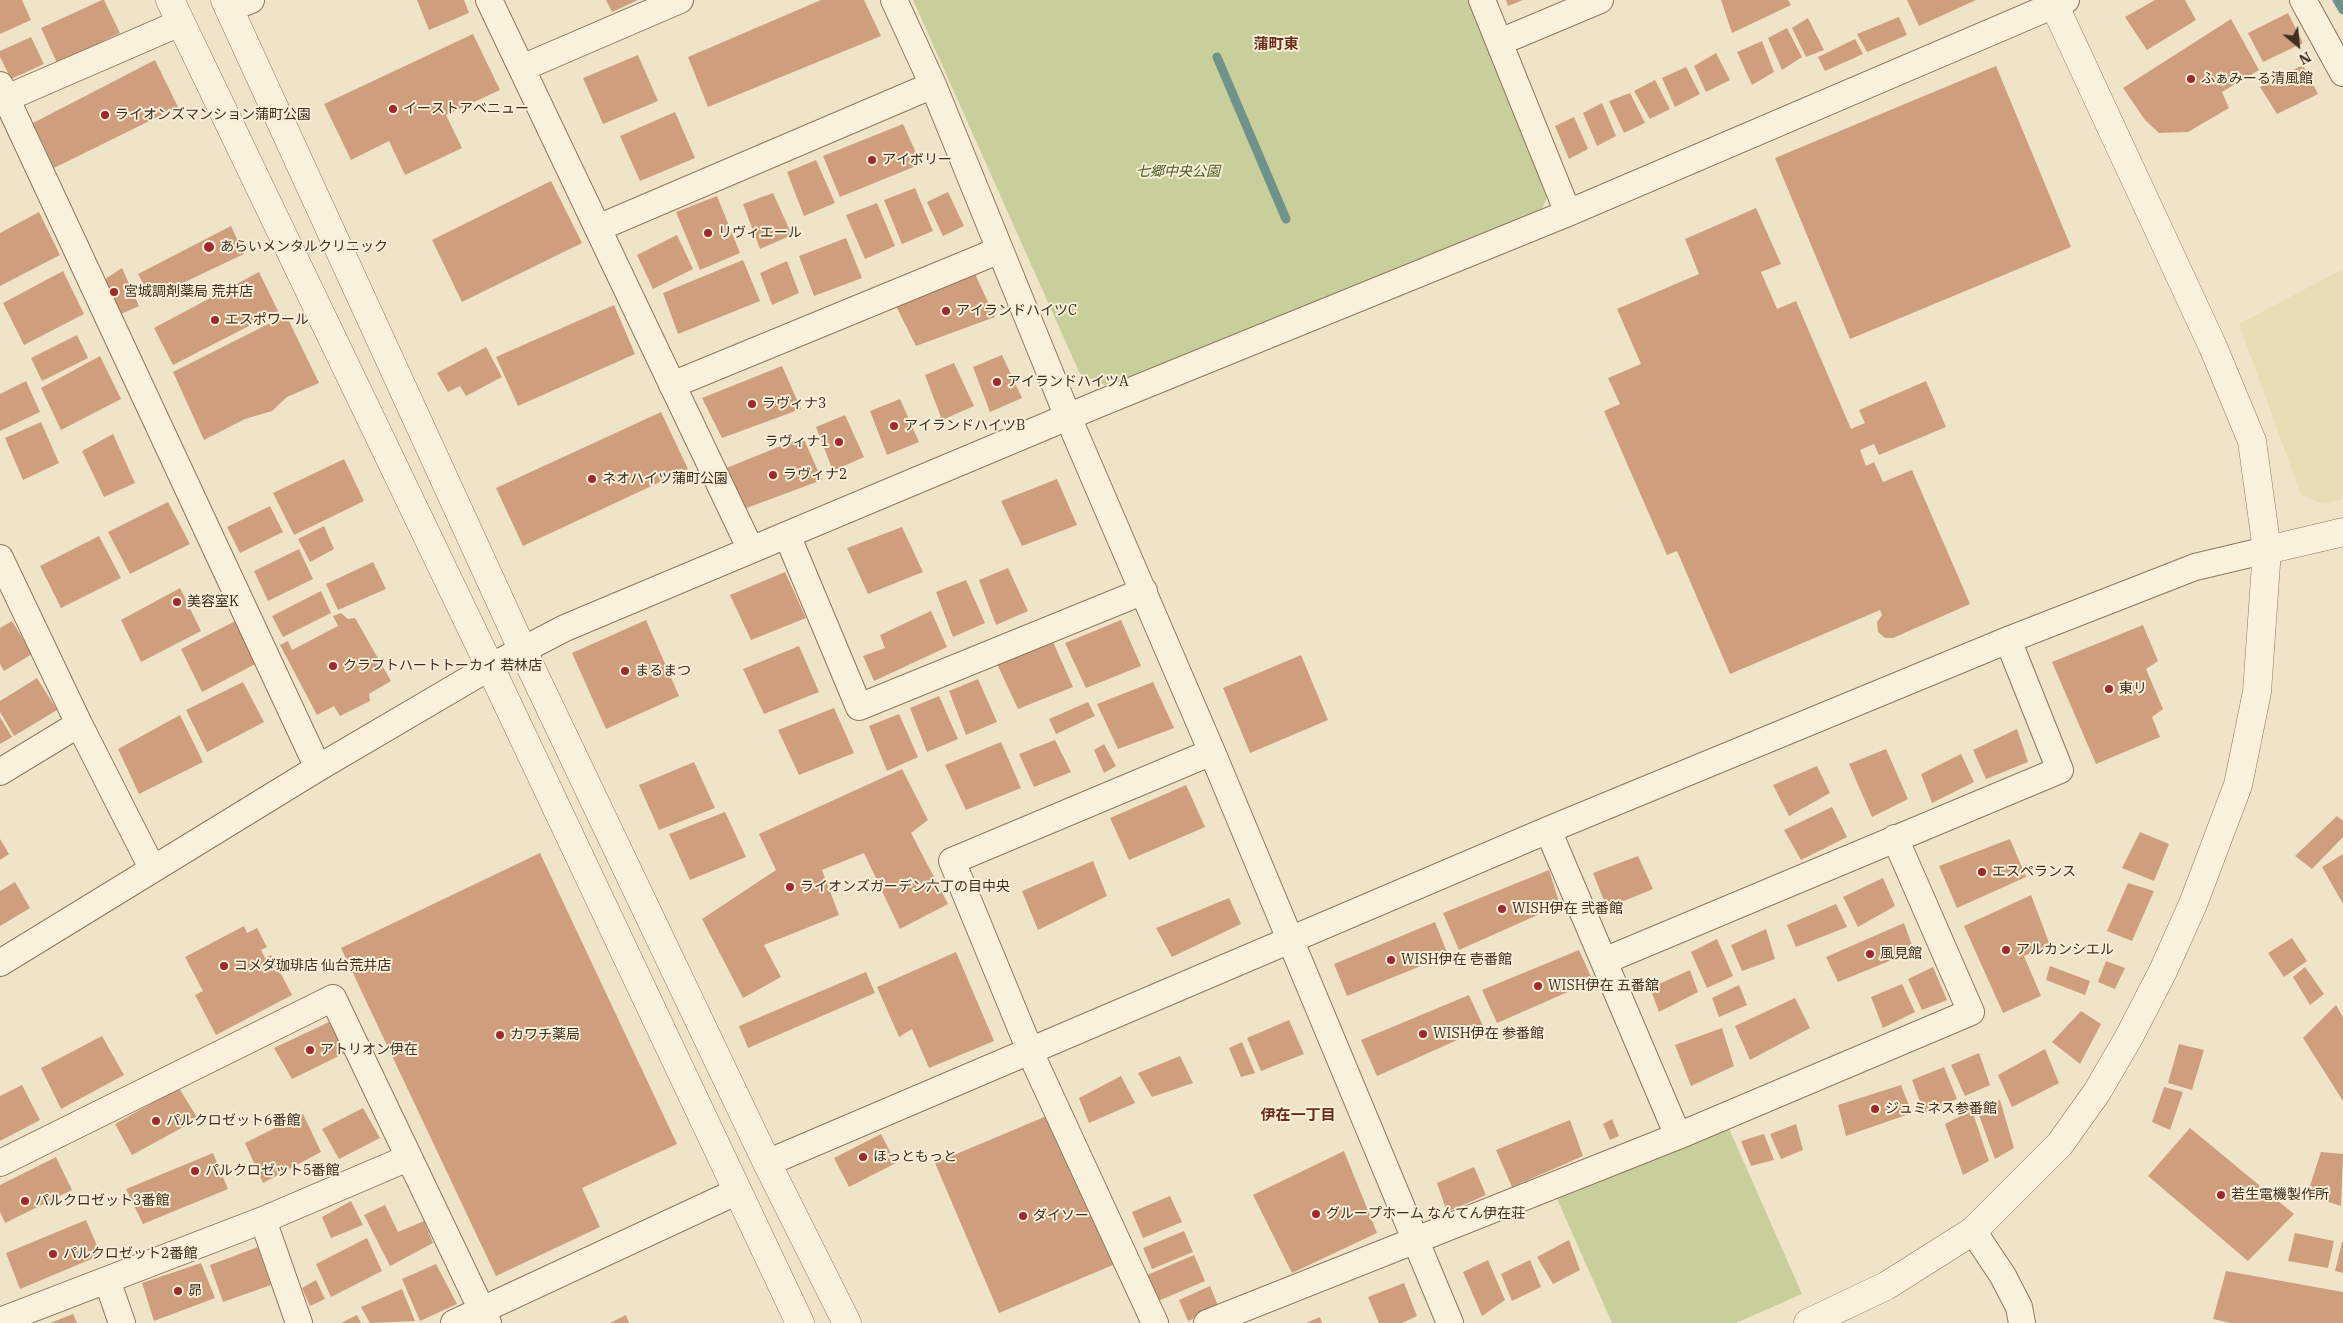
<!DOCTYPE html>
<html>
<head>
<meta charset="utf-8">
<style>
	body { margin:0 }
	#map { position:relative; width:2343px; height:1323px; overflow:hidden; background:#f0e4c8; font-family:"IBM Plex Serif",serif }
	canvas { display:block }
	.north { position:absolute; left:2273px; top:20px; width:50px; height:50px; -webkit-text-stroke:4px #f7eed8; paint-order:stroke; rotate:152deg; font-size:14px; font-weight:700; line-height:20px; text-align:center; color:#3d2e20 }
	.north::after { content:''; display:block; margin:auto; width:18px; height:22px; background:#3d2e20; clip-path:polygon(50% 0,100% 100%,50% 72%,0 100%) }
</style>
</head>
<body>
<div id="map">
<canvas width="2343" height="1323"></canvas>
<div class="north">N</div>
</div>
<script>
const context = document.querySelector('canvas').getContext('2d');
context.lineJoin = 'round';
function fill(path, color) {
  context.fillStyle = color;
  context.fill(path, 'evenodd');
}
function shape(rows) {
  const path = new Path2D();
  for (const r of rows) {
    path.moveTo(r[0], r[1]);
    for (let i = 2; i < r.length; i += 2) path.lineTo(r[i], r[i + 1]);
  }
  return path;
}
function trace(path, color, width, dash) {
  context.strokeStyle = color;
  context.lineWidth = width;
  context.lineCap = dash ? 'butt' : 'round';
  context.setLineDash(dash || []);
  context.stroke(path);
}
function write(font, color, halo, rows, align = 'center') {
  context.font = font + ' "IBM Plex Serif","Noto Sans JP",serif';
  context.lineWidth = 4;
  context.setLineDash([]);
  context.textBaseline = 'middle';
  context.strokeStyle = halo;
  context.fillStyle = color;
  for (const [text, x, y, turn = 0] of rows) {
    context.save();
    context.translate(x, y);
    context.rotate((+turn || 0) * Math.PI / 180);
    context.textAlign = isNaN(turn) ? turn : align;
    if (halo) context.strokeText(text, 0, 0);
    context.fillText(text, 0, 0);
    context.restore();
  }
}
const farmland = shape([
	[2343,269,2343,499,2324,504,2301,495,2239,324]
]);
const green = shape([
	[913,0,1472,0,1550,190,1542,209,1107,386,1080,374],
	[1724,1117,1802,1294,1736,1323,1612,1323,1554,1192]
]);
const stream = shape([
	[2337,0,2343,10],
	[1217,57,1286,219]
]);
const building = shape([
	[0,0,22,0,31,20,0,34],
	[102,0,104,0,120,33,57,63,41,28],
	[417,0,464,0,469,13,429,30],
	[606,0,638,0,612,12],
	[821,0,864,0,881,36,708,107,688,57],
	[1506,0,1523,0,1508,6],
	[1721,0,1788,0,1791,5,1732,33],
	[1907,0,1976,0,1919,26],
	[2155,0,2185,0,2196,20,2147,50,2125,17],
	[2288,13,2303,43,2263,62,2248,33],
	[1899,17,1907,35,1867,52,1857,34],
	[1808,18,1824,50,1806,57,1792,28],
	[2231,19,2259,70,2222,92,2229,108,2188,132,2159,133,2145,120,2123,88],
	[1787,28,1802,57,1782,70,1768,38],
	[473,34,500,90,446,115,462,148,405,175,389,141,351,160,324,104],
	[31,37,44,64,11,79,0,57,0,51],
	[1855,39,1863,54,1825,71,1818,57],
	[1762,41,1774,72,1752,85,1737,52],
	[1716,53,1730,80,1706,92,1694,66],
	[638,55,658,101,603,124,583,78],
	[155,60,178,107,54,168,33,123],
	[2303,65,2318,94,2277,114,2260,87],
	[1996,66,2071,247,1850,339,1775,158],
	[1686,67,1700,94,1675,107,1662,78],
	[1655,80,1670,109,1650,119,1634,91],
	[1630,93,1645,123,1624,133,1609,101],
	[1602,103,1616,136,1597,146,1583,113],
	[675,112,695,158,640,181,620,136],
	[1574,117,1588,149,1569,159,1555,126],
	[903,124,921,164,840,197,823,156],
	[816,160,835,203,804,216,787,172],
	[551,181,582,243,462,302,432,240],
	[915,188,933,231,902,244,884,200],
	[948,192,964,226,943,236,927,202],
	[773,193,792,235,760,249,743,204],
	[717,196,740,253,700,270,676,212],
	[877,203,895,246,865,259,846,215],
	[1756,208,1781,264,1761,272,1777,309,1796,301,1851,429,1865,423,1859,410,1926,381,1946,427,1879,455,1874,444,1860,450,1866,466,1874,462,1883,482,1912,470,1970,604,1893,638,1885,638,1878,632,1877,622,1882,615,1880,610,1730,674,1677,551,1667,555,1604,411,1620,404,1608,378,1641,364,1617,309,1699,274,1685,239],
	[39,212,60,255,0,286,0,233],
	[231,226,244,254,151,298,138,274],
	[677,235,693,269,653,289,637,255],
	[846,238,862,278,814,296,799,256],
	[743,260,760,301,678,334,663,293],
	[787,261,799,293,772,305,760,273],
	[122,268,139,306,119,315,102,281],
	[63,271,84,314,24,345,3,303],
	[259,272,278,311,173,365,154,328],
	[975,274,995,317,916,346,896,306],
	[614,305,635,354,518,406,496,357],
	[286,315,319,383,287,397,272,411,245,419,204,440,173,372],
	[77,335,88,358,42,381,31,358],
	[486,347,502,377,466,396,460,386,448,392,437,373],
	[1002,355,1022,398,990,412,973,367],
	[100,356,121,399,61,430,41,388],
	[954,363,974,406,942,420,925,375],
	[782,366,801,409,722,438,702,398],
	[26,381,40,412,0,431,0,394],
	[900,399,919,442,887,455,870,411],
	[661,412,688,469,523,546,496,488],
	[845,415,864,457,833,471,816,427],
	[41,422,59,463,23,480,5,438],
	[113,434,135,483,104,497,82,451],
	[803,437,822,480,744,509,724,469],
	[344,459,364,501,294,535,273,493],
	[1057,479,1077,525,1022,546,1001,501],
	[168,502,190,544,130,574,108,532],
	[270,506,283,532,240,553,227,527],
	[324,526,334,549,310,562,298,539],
	[902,527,923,572,868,594,847,548],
	[99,536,121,578,61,608,40,566],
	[299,549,313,579,268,601,254,571],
	[373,562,386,589,338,610,326,584],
	[1008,568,1028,611,996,625,979,580],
	[785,572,806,618,751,640,730,595],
	[966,580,985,623,953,637,936,592],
	[180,588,201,631,141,662,121,620],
	[321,591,331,613,283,637,272,616],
	[931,611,947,647,874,681,863,656,885,648,880,635],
	[341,613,348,619,355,618,391,681,369,694,370,701,340,716,334,706,317,715,280,645,288,641,292,650,338,626,333,616],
	[241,618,261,661,202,692,181,649],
	[646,620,679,696,606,729,572,653],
	[1121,620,1141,666,1086,688,1065,643],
	[12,621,32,654,4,671,0,664,0,628],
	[2143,625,2158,661,2146,669,2163,709,2152,717,2160,737,2096,764,2052,662],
	[1053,642,1073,687,1018,709,997,664],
	[799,646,819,692,764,714,743,669],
	[1301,655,1328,720,1250,753,1223,688],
	[37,678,57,710,14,736,0,712,0,701],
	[978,679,997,722,966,735,949,691],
	[243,682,264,722,207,752,186,710],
	[1153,682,1174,728,1118,749,1097,704],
	[939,696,958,739,927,752,910,708],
	[1088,702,1095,716,1056,734,1049,719],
	[834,708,854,753,799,775,778,730],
	[899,714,918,757,887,771,869,726],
	[180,715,203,762,139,794,118,749],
	[0,717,12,737,0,744],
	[2017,729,2028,762,1986,779,1973,750],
	[1055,740,1071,772,1034,787,1019,754],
	[1001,742,1021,788,966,810,945,765],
	[1104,744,1116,766,1104,773,1094,750],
	[1886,749,1908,799,1872,817,1849,764],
	[1961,754,1974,782,1932,803,1921,774],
	[694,762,715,808,659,830,639,785],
	[1817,766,1830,793,1789,816,1773,785],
	[902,769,928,820,911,833,948,904,900,929,864,853,822,870,839,915,764,945,781,977,743,998,702,919,776,870,759,834],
	[1186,785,1205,827,1129,860,1110,818],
	[1832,807,1847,837,1801,860,1784,830],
	[725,812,746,857,690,880,669,834],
	[2337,816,2343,821,2343,837,2312,869,2295,856],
	[2140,832,2169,844,2154,881,2122,868],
	[0,839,9,854,0,860],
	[2010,839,2026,877,1957,908,1939,866],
	[540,853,677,1144,582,1188,600,1227,496,1276,341,948],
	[2343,854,2343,904,2322,867],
	[1638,856,1653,889,1607,908,1593,873],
	[1093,861,1107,896,1038,930,1022,891],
	[1549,870,1560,905,1459,950,1443,913],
	[1883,878,1895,906,1858,927,1843,897],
	[15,882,30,908,0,926,0,891],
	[2128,883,2154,891,2132,941,2107,931],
	[2031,895,2050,945,2024,956,2041,996,2003,1013,1964,926],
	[1229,898,1241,924,1172,957,1156,928],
	[1836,904,1847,927,1796,947,1787,925],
	[1435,922,1448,955,1347,996,1334,964],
	[1904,923,1914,951,1838,982,1826,957],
	[244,926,247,933,257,928,267,947,261,950,265,958,271,955,292,995,216,1035,195,995,203,991,185,957],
	[1766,929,1775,959,1742,971,1731,945],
	[2292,938,2307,961,2284,977,2268,953],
	[1717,939,1733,976,1707,988,1691,952],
	[1579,950,1593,981,1497,1023,1482,990],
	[956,952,994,1041,929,1068,912,1029,899,1037,877,987],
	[2106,961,2125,968,2115,989,2098,982],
	[2050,966,2090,981,2085,995,2046,980],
	[1933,967,1947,1000,1922,1010,1908,979],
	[2305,967,2324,994,2310,1005,2293,977],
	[1690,970,1698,992,1659,1012,1650,988],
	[866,972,875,993,748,1048,739,1026],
	[1902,984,1915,1012,1883,1028,1871,997],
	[1739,985,1747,1005,1719,1017,1712,998],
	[1469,995,1484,1028,1377,1076,1361,1040],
	[1795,998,1810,1028,1750,1060,1735,1026],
	[2336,1005,2343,1017,2343,1101,2303,1038],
	[2081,1011,2101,1024,2080,1064,2052,1042],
	[1289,1020,1304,1054,1261,1071,1247,1038],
	[329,1022,345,1053,292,1079,274,1048],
	[1722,1028,1734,1066,1691,1086,1675,1045],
	[102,1036,124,1075,61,1109,41,1068],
	[1242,1042,1255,1073,1241,1077,1229,1048],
	[2179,1044,2204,1050,2192,1090,2168,1083],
	[2045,1049,2059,1083,2012,1107,1998,1075],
	[1979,1053,1990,1085,1965,1096,1951,1065],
	[1180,1056,1193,1083,1152,1097,1138,1073],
	[1944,1067,1957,1099,1924,1113,1912,1080],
	[1121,1076,1135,1103,1089,1123,1079,1098],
	[22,1085,40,1120,0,1141,0,1096],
	[1901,1085,1912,1113,1846,1136,1838,1105],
	[2164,1087,2183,1092,2170,1130,2152,1122],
	[179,1088,198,1119,132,1155,115,1124],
	[2000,1100,2014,1148,1995,1159,1977,1110],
	[363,1108,380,1138,339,1159,322,1129],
	[1972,1110,1989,1161,1963,1175,1945,1124],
	[303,1114,321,1152,263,1183,245,1143],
	[1049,1115,1113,1265,999,1313,935,1163],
	[1612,1119,1619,1136,1610,1140,1603,1124],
	[1570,1120,1583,1156,1512,1187,1496,1150],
	[1796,1124,1803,1150,1781,1159,1770,1134],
	[2190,1128,2294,1214,2248,1261,2148,1176],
	[881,1134,896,1163,849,1187,834,1158],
	[1764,1134,1774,1160,1751,1166,1741,1141],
	[1344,1151,1377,1233,1292,1273,1253,1195],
	[2321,1152,2343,1154,2341,1206,2307,1195],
	[213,1153,228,1189,143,1224,126,1189],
	[56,1157,72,1190,5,1223,0,1212,0,1185],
	[1474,1167,1486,1195,1447,1212,1437,1183],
	[1170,1196,1182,1222,1143,1238,1132,1212],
	[351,1201,363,1225,331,1238,322,1217],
	[385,1205,398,1232,424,1221,433,1243,390,1266,364,1215],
	[86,1220,101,1255,20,1289,6,1253],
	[1184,1231,1193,1252,1152,1269,1143,1248],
	[2295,1233,2334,1241,2328,1268,2288,1261],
	[367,1238,382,1271,331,1297,316,1264],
	[1569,1240,1580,1270,1553,1284,1537,1257],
	[2342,1242,2343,1242,2343,1273,2335,1271],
	[258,1247,271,1285,223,1302,210,1265],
	[1194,1255,1205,1281,1158,1301,1147,1275],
	[1488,1260,1505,1300,1482,1316,1463,1272],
	[1530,1260,1541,1287,1512,1301,1501,1274],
	[201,1263,215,1298,154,1321,142,1283],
	[436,1264,457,1304,420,1321,402,1279],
	[2226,1271,2343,1292,2343,1323,2231,1323,2213,1319],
	[316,1280,325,1299,310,1306,302,1288],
	[1404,1283,1417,1316,1402,1323,1379,1323,1368,1297],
	[1210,1286,1219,1308,1188,1321,1179,1300],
	[402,1289,415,1321,370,1323,361,1307],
	[73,1314,77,1323,50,1323],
	[357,1315,361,1323,341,1323],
	[626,1315,629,1323,610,1323],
	[1320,1317,1322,1323,1306,1323]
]);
const minor = shape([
	[489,0,751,550],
	[894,0,933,85,1068,417,1212,752,1450,1323],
	[1482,0,1568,213],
	[2303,0,2343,73],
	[229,9,251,0],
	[1500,42,1600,0],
	[522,68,680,0],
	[0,85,318,768],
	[0,101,180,23],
	[598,228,933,85],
	[672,385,1000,250],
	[787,535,859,707,1144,591],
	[0,558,79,724,152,868],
	[0,772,79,724],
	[1548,830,1678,1136],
	[1604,961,2060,770,2008,640],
	[0,963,318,768,490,667,565,628,1101,403,1568,213,2066,0],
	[0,1163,333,998,488,1323],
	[767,1163,1548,830,2008,640,2195,567,2267,550],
	[263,1220,299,1323],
	[1973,1231,2003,1276,2019,1307,2022,1323],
	[107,1280,122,1323],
	[0,1321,263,1220,408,1158],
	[454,1323,738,1191],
	[1155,1323,1036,1065,952,861,1212,752],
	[1207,1323,1678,1136,1971,1012,1895,838]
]);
const tertiary = shape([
	[170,0,490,667,800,1323],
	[225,0,523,651,767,1163,847,1323],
	[2267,550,2343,532],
	[1808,1323,1886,1286,1973,1231,2060,1144,2097,1092,2129,1037,2163,971,2193,904,2238,785,2257,692,2267,550,2252,441,2213,347,2052,0]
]);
const markers = [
	[2191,79,5,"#9e2a2b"],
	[393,109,5,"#9e2a2b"],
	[105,115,5,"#9e2a2b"],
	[872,160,5,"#9e2a2b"],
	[708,233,5,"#9e2a2b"],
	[209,247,6,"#9e2a2b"],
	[114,292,5,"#9e2a2b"],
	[946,311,5,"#9e2a2b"],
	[215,320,5,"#9e2a2b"],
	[997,382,5,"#9e2a2b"],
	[752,404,5,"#9e2a2b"],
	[894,426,5,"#9e2a2b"],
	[839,442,5,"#9e2a2b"],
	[773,475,5,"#9e2a2b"],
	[592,479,5,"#9e2a2b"],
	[177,602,5,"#9e2a2b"],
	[333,666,5,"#9e2a2b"],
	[625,671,5,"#9e2a2b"],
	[2109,689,5,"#9e2a2b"],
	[1982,872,5,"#9e2a2b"],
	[790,887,5,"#9e2a2b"],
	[1502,909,5,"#9e2a2b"],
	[2006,950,5,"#9e2a2b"],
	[1870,954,5,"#9e2a2b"],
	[1391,960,5,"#9e2a2b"],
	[224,966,5,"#9e2a2b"],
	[1538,986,5,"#9e2a2b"],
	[1423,1034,5,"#9e2a2b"],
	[500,1035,5,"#9e2a2b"],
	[310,1050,5,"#9e2a2b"],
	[1875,1109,5,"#9e2a2b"],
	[156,1121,5,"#9e2a2b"],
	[863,1157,5,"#9e2a2b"],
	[195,1171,5,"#9e2a2b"],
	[2221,1195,5,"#9e2a2b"],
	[25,1201,5,"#9e2a2b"],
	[1316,1214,5,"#9e2a2b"],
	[1023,1216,5,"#9e2a2b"],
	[53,1254,5,"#9e2a2b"],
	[178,1291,5,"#9e2a2b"]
];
const poiNames = [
	["ふぁみーる清風館",2201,79],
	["イーストアベニュー",403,109],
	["ライオンズマンション蒲町公園",115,115],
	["アイボリー",882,160],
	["リヴィエール",718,233],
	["あらいメンタルクリニック",220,247],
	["宮城調剤薬局 荒井店",124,292],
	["アイランドハイツC",956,311],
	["エスポワール",225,320],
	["アイランドハイツA",1007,382],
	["ラヴィナ3",762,404],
	["アイランドハイツB",904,426],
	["ラヴィナ1",829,442,"right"],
	["ラヴィナ2",783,475],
	["ネオハイツ蒲町公園",602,479],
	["美容室K",187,602],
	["クラフトハートトーカイ 若林店",343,666],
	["まるまつ",635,671],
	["東リ",2119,689],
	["エスペランス",1992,872],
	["ライオンズガーデン六丁の目中央",800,887],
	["WISH伊在 弐番館",1512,909],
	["アルカンシエル",2016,950],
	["風見館",1880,954],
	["WISH伊在 壱番館",1401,960],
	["コメダ珈琲店 仙台荒井店",234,966],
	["WISH伊在 五番舘",1548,986],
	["WISH伊在 参番館",1433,1034],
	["カワチ薬局",510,1035],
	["アトリオン伊在",320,1050],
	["ジュミネス参番館",1885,1109],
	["パルクロゼット6番館",166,1121],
	["ほっともっと",873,1157],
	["パルクロゼット5番館",205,1171],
	["若生電機製作所",2231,1195],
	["パルクロゼット3番館",35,1201],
	["グループホーム なんてん伊在荘",1326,1214],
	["ダイソー",1033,1216],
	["パルクロゼット2番館",63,1254],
	["昴",188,1291]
];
const parkNames = [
	["七郷中央公園",1178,172]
];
const neighbourhoodNames = [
	["蒲町東",1276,45],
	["伊在一丁目",1298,1116]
];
fill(farmland, '#e6deb5');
fill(green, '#c9cf9b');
trace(stream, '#6f938a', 9);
fill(building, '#cf9f7d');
trace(minor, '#8d765c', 28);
trace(tertiary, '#8d765c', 29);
trace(minor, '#faf1dc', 26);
trace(tertiary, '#faf1dc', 28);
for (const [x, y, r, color] of markers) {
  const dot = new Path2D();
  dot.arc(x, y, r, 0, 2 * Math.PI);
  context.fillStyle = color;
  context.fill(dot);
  trace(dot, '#f7eed8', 2);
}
write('14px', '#3d2e20', '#f7eed8', poiNames, 'left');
write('italic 14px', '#4d5a26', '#f7eed8', parkNames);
write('bold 15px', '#6b2e1e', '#f7eed8', neighbourhoodNames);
</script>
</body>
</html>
